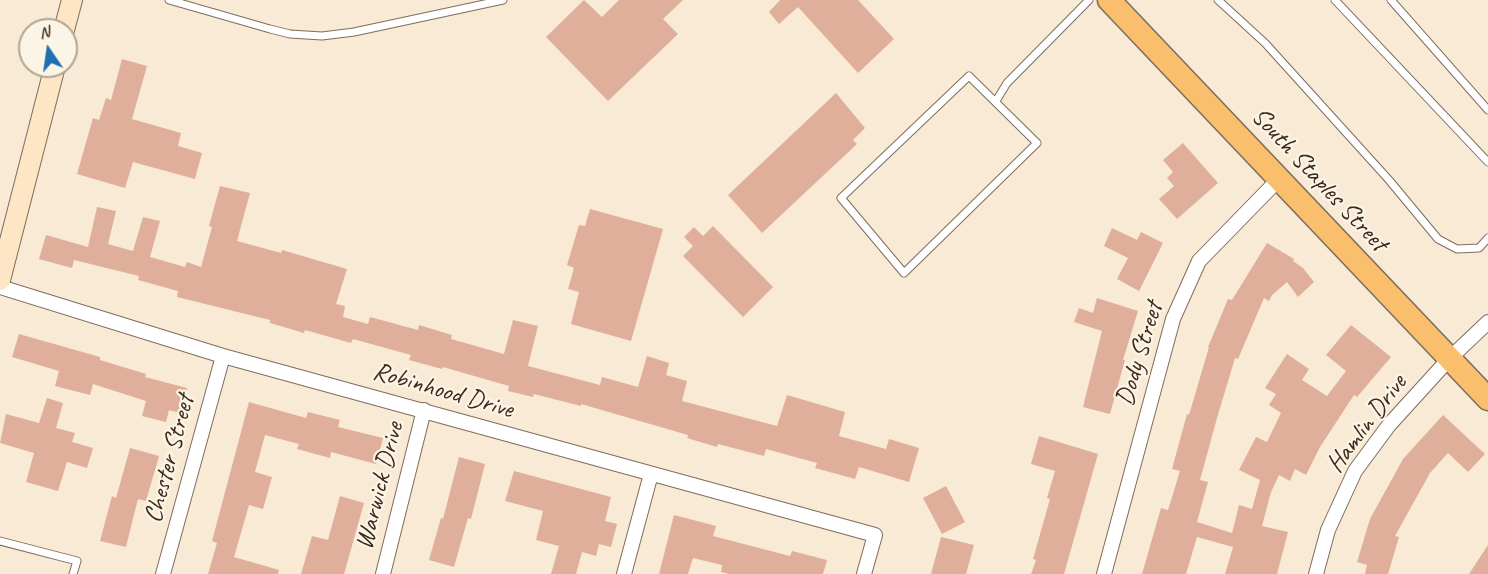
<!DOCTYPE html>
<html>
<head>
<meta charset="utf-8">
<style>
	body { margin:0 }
	#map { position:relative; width:1488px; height:574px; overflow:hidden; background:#f8ead4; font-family:Caveat,sans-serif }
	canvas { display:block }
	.north { position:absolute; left:18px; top:18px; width:60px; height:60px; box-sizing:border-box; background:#fcf5e5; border:2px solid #afa495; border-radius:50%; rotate:347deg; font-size:16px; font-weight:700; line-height:24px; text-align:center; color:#3b2a1e }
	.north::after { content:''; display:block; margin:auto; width:21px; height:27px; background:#1f6fb2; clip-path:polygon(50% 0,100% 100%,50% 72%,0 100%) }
</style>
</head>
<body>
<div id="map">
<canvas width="1488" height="574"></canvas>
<div class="north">N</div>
</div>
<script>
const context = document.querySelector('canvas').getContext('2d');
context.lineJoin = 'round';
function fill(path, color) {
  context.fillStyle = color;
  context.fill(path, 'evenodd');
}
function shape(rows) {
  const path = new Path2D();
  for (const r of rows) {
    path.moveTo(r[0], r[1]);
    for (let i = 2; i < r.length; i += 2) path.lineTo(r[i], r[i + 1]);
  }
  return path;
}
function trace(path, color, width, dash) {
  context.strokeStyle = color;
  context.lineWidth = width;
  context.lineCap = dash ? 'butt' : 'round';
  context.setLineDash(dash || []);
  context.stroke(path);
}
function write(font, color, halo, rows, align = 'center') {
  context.font = font + ' Caveat,sans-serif';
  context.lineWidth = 4.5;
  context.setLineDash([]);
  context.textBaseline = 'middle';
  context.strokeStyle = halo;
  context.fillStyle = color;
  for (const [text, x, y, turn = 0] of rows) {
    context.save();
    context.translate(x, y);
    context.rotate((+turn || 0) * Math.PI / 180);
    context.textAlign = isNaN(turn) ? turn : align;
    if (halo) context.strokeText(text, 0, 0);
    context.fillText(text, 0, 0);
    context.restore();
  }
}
const building = shape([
	[584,0,602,17,619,0,683,0,663,19,678,34,608,101,546,37],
	[780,0,858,0,894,39,858,73,798,7,779,24,769,12],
	[122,59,147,66,132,119,181,133,178,146,202,153,195,179,133,162,125,188,77,174,93,118,99,120,106,98,111,100],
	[836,93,865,128,853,140,857,144,762,233,728,195],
	[1183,143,1218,183,1177,219,1159,199,1174,186,1167,178,1173,172,1163,160],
	[220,186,250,193,237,241,281,253,282,250,347,269,336,304,345,306,343,317,368,324,370,317,418,330,419,325,452,335,451,339,504,354,513,320,538,326,528,366,600,385,602,377,638,387,647,356,669,363,666,375,687,381,682,401,777,426,787,395,845,412,839,436,886,449,889,439,919,448,909,482,859,467,855,479,815,468,817,463,766,449,764,456,718,444,717,447,687,438,688,435,581,404,581,406,534,394,533,397,508,391,509,386,443,367,442,369,409,360,411,355,353,339,351,343,305,330,304,333,270,323,270,320,177,297,178,291,138,280,139,276,74,260,72,268,39,259,46,235,88,247,97,207,116,211,108,244,133,251,143,217,160,221,150,257,185,267,187,262,201,267,212,227,209,226],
	[590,209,663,229,631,341,571,324,579,292,568,289,574,268,567,265,579,225,585,226],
	[713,226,773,287,743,317,683,256,693,246,684,237,694,227,703,236],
	[1112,228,1137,240,1141,232,1163,243,1139,291,1117,279,1128,258,1104,246],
	[1267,243,1294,259,1293,261,1303,268,1314,282,1298,297,1287,282,1272,295,1269,301,1264,298,1238,359,1235,358,1217,418,1200,480,1208,482,1197,522,1232,533,1239,505,1252,509,1260,480,1239,470,1256,437,1267,442,1281,413,1269,405,1276,394,1265,388,1287,354,1309,369,1302,380,1327,396,1346,371,1326,355,1351,325,1391,357,1357,397,1354,395,1320,447,1306,475,1295,469,1290,481,1279,475,1271,492,1262,526,1288,532,1277,574,1225,574,1233,547,1197,537,1186,574,1142,574,1161,508,1168,510,1180,471,1172,469,1187,414,1189,415,1209,347,1208,347,1228,299,1232,300],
	[1097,298,1138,311,1123,360,1125,360,1110,414,1083,407,1102,331,1074,322,1079,308,1093,313],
	[19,334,100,357,100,360,146,374,145,377,187,388,181,413,169,410,166,422,142,416,146,401,93,384,90,395,55,386,59,371,12,357],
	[47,398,63,403,56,428,75,433,72,442,93,448,87,468,67,462,58,491,26,482,34,453,0,443,6,414,39,423],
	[249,402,306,418,308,412,340,420,338,427,383,438,376,464,331,452,330,458,297,449,299,444,265,435,255,472,272,477,263,509,249,505,234,557,279,570,278,574,208,574,217,543,212,541],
	[1443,415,1485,454,1468,472,1448,453,1430,473,1395,536,1399,537,1388,574,1365,574,1367,565,1357,562,1370,519,1403,459],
	[1039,436,1098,454,1064,574,1031,574,1036,560,1033,559,1050,499,1047,498,1055,471,1031,464],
	[130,448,159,456,146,501,138,499,126,547,100,541,112,496,116,498],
	[459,457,485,464,471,519,468,518,454,567,429,560,441,518,443,519],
	[514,471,611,497,605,521,617,524,611,547,599,544,596,556,582,552,576,574,551,574,559,546,536,540,543,511,505,501],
	[946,486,965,522,942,534,923,498],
	[340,496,364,503,344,574,301,574,312,536,328,540],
	[674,515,716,526,713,536,790,556,792,551,827,560,823,574,729,574,721,572,722,565,693,558,688,574,659,574],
	[941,537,974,545,966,574,931,574],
	[1488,545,1488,574,1469,574]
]);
const service = shape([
	[169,0,270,29,290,34,322,36,354,32,503,0],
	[1218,0,1265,43,1389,180,1438,239,1457,249,1479,248,1488,238],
	[1335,0,1488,162],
	[1391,0,1488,110],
	[969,76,1037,143,904,273,841,198,969,76],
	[996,101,1007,83,1089,0],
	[0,541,77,561,73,574]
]);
const minor = shape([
	[0,287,223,356,875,535,864,574],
	[163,574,223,356],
	[383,574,424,410],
	[624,574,651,474],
	[1104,574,1173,319,1199,261,1279,179],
	[1316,574,1328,530,1355,471,1389,425,1449,359,1488,322]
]);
const secondary = shape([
	[64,30,72,0],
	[0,280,55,66]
]);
const primary = shape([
	[1109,0,1488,399]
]);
const streetNames = [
	["South Staples Street",1319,180,47],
	["Dody Street",1140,354,-73],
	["Robinhood Drive",443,391,16],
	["Hamlin Drive",1367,424,-53],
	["Chester Street",170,459,-75],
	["Warwick Drive",380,486,-76]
];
fill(building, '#dfaf9b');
trace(service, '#7d6d5e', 9);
trace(minor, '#7d6d5e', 16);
trace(secondary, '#7d6d5e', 22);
trace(primary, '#7d6d5e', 25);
trace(service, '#fff', 7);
trace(minor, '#fff', 14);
trace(secondary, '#fde5c5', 20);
trace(primary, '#f9bf6d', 22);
write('26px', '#3b2a1e', '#fcf5e5', streetNames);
</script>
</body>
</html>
